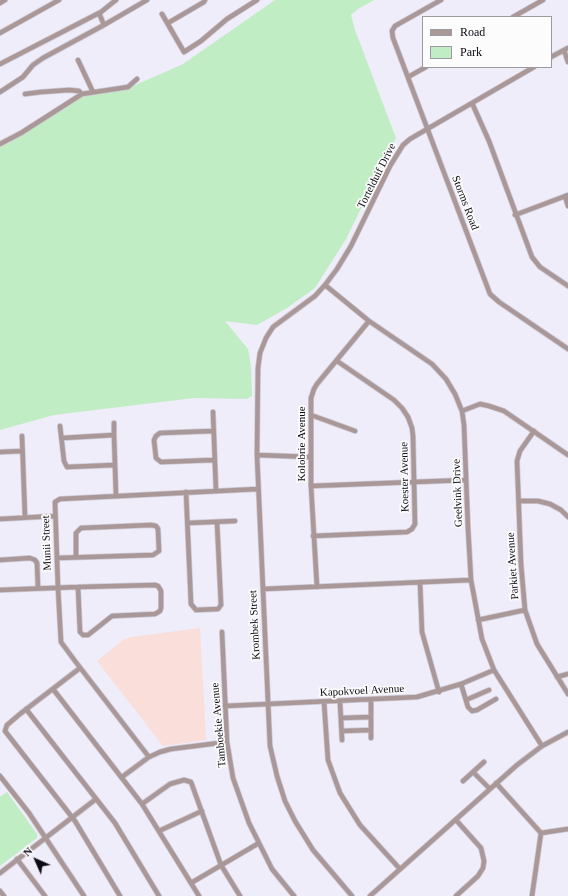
<!DOCTYPE html>
<html>
<head>
<meta charset="utf-8">
<style>
	body { margin:0 }
	#map { position:relative; width:568px; height:896px; overflow:hidden; background:#f0edfa; font-family:Georgia,serif }
	canvas { display:block }
	.legend { position:absolute; left:422px; top:16px; width:130px; height:52px; box-sizing:border-box; background:#fcfcfc; border:1px solid #9c9b9f; margin:0; padding:5px 7px; list-style:none; font-size:12px; color:#0d0a14 }
	.legend li { display:flex; align-items:center; gap:8px; height:20px }
	.legend b { width:20px; border:1px solid #9c9b9f }
	.north { position:absolute; left:16px; top:840px; width:40px; height:40px; -webkit-text-stroke:3px #fcfcfc; paint-order:stroke; rotate:315deg; font-size:11px; font-weight:700; line-height:16px; text-align:center; color:#0d0a14 }
	.north::after { content:''; display:block; margin:auto; width:14px; height:18px; background:#0d0a14; clip-path:polygon(50% 0,100% 100%,50% 72%,0 100%) }
</style>
</head>
<body>
<div id="map">
<canvas width="568" height="896"></canvas>
<ul class="legend">
<li><b style="height:5px;background:#a99897"></b>Road</li>
<li><b style="height:11px;background:#c0edc3"></b>Park</li>
</ul>
<div class="north">N</div>
</div>
<script>
const context = document.querySelector('canvas').getContext('2d');
context.lineJoin = 'round';
function fill(path, color) {
  context.fillStyle = color;
  context.fill(path, 'evenodd');
}
function shape(rows) {
  const path = new Path2D();
  for (const r of rows) {
    path.moveTo(r[0], r[1]);
    for (let i = 2; i < r.length; i += 2) path.lineTo(r[i], r[i + 1]);
  }
  return path;
}
function trace(path, color, width, dash) {
  context.strokeStyle = color;
  context.lineWidth = width;
  context.lineCap = dash ? 'butt' : 'round';
  context.setLineDash(dash || []);
  context.stroke(path);
}
function write(font, color, halo, rows, align = 'center') {
  context.font = font + ' Georgia,serif';
  context.lineWidth = 3.5;
  context.setLineDash([]);
  context.textBaseline = 'middle';
  context.strokeStyle = halo;
  context.fillStyle = color;
  for (const [text, x, y, turn = 0] of rows) {
    context.save();
    context.translate(x, y);
    context.rotate((+turn || 0) * Math.PI / 180);
    context.textAlign = isNaN(turn) ? turn : align;
    if (halo) context.strokeText(text, 0, 0);
    context.fillText(text, 0, 0);
    context.restore();
  }
}
const education = shape([
	[200,628,206,740,163,746,97,661,123,640,131,637]
]);
const green = shape([
	[275,0,374,0,358,9,351,15,355,30,396,138,346,239,315,288,287,308,257,325,225,321,248,349,251,366,252,396,247,399,194,398,54,415,0,430,0,146,9,143,92,90,131,87,183,64],
	[7,792,37,834,37,838,0,866,0,797]
]);
const street = shape([
	[441,0,395,26,392,31,393,38,490,294,499,302,568,349],
	[0,3,5,0],
	[99,13,104,25],
	[162,14,184,52,201,41,227,19,257,0],
	[513,17,543,0],
	[168,23,204,2,205,0],
	[0,33,59,0],
	[564,50,568,62],
	[551,57,568,48],
	[78,60,93,92],
	[0,64,101,12,116,0],
	[408,77,426,67],
	[0,92,23,77,33,65,43,58,104,25,147,0],
	[82,94,128,87,137,79],
	[472,103,489,141,532,257,540,267,568,286],
	[0,144,21,133,82,94,79,91,69,90,41,92,25,94],
	[565,196,568,206],
	[515,215,568,195],
	[325,285,369,321,432,364,446,379,455,394,462,411,464,425,468,528,471,580,482,639,494,670,542,746],
	[462,411,480,404,489,406,504,411,568,455],
	[213,412,216,491],
	[311,415,355,431],
	[114,423,114,435],
	[60,426,64,461,67,467,115,465],
	[213,431,160,433,156,436,154,440,156,458,161,462,214,460],
	[534,431,520,451,517,461,521,564,525,610,537,644,568,694],
	[22,436,25,517],
	[62,438,114,435,116,496],
	[0,452,22,451],
	[257,455,311,457],
	[311,486,466,480],
	[186,492,191,604,196,610,218,609,221,605,217,522],
	[519,501,538,501,550,504,561,510,568,517],
	[0,519,55,516],
	[188,523,235,521],
	[313,536,407,532,412,529,415,524,413,436,412,428,408,417,402,408,394,400,337,361],
	[57,558,153,555,159,551,158,529,156,526,151,525,81,528,76,533,76,557],
	[0,560,30,558,35,560,37,563,38,588],
	[420,582,422,632,439,692],
	[317,587,311,486,311,398,314,389,317,384,369,321],
	[263,589,471,580],
	[0,590,78,587,155,585,158,586,161,591,161,608,160,611,155,614,112,616,88,635,83,635,80,632,78,587],
	[478,620,525,610],
	[222,632,227,742,233,778,249,823,272,869,294,896],
	[80,668,20,714,7,725,5,731,75,821,120,896],
	[557,677,568,674],
	[461,684,468,707,472,711,477,710,496,699],
	[53,689,142,804,199,896],
	[466,700,489,690],
	[324,702,328,760,340,793,360,825,400,869],
	[340,702,342,740],
	[225,706,417,697,461,684,494,670],
	[26,709,115,823,159,896],
	[341,718,371,717],
	[371,730,371,738],
	[342,731,371,730,371,700],
	[149,757,75,661,61,642,58,588,55,502,60,499,258,489],
	[473,772,490,789],
	[0,776,29,813,84,896],
	[122,777,149,757,160,752,171,749,227,742],
	[463,781,484,762],
	[496,783,541,833],
	[142,804,170,784,184,780,191,782,221,865,240,896],
	[456,820,481,848,484,861,483,868,478,876,456,896],
	[159,831,202,811],
	[541,833,568,829],
	[17,859,45,896],
	[0,873,96,799],
	[191,883,259,843],
	[0,891,4,896],
	[352,896,313,850,295,821,285,801,277,776,270,746,257,455,258,368,260,353,266,338,273,327,315,296,325,285,337,269,351,246,390,166,403,145,410,139,534,67],
	[370,896,517,765,542,746,568,732],
	[532,896,541,833]
]);
const streetNames = [
	["Tortelduif Drive",377,176,-63],
	["Storms Road",465,203,69],
	["Kolobrie Avenue",302,444,-90],
	["Koester Avenue",405,477,-91],
	["Geelvink Drive",458,493,-92],
	["Munii Street",47,543,-92],
	["Parkiet Avenue",513,566,-94],
	["Krombek Street",255,625,-93],
	["Kapokvoel Avenue",362,691,-3],
	["Tamboekie Avenue",219,725,-95]
];
fill(education, '#f9deda');
fill(green, '#c0edc3');
trace(street, '#ccc9d5', 6);
trace(street, '#a99897', 4.5);
write('11px', '#0d0a14', '#fcfcfc', streetNames);
</script>
</body>
</html>
